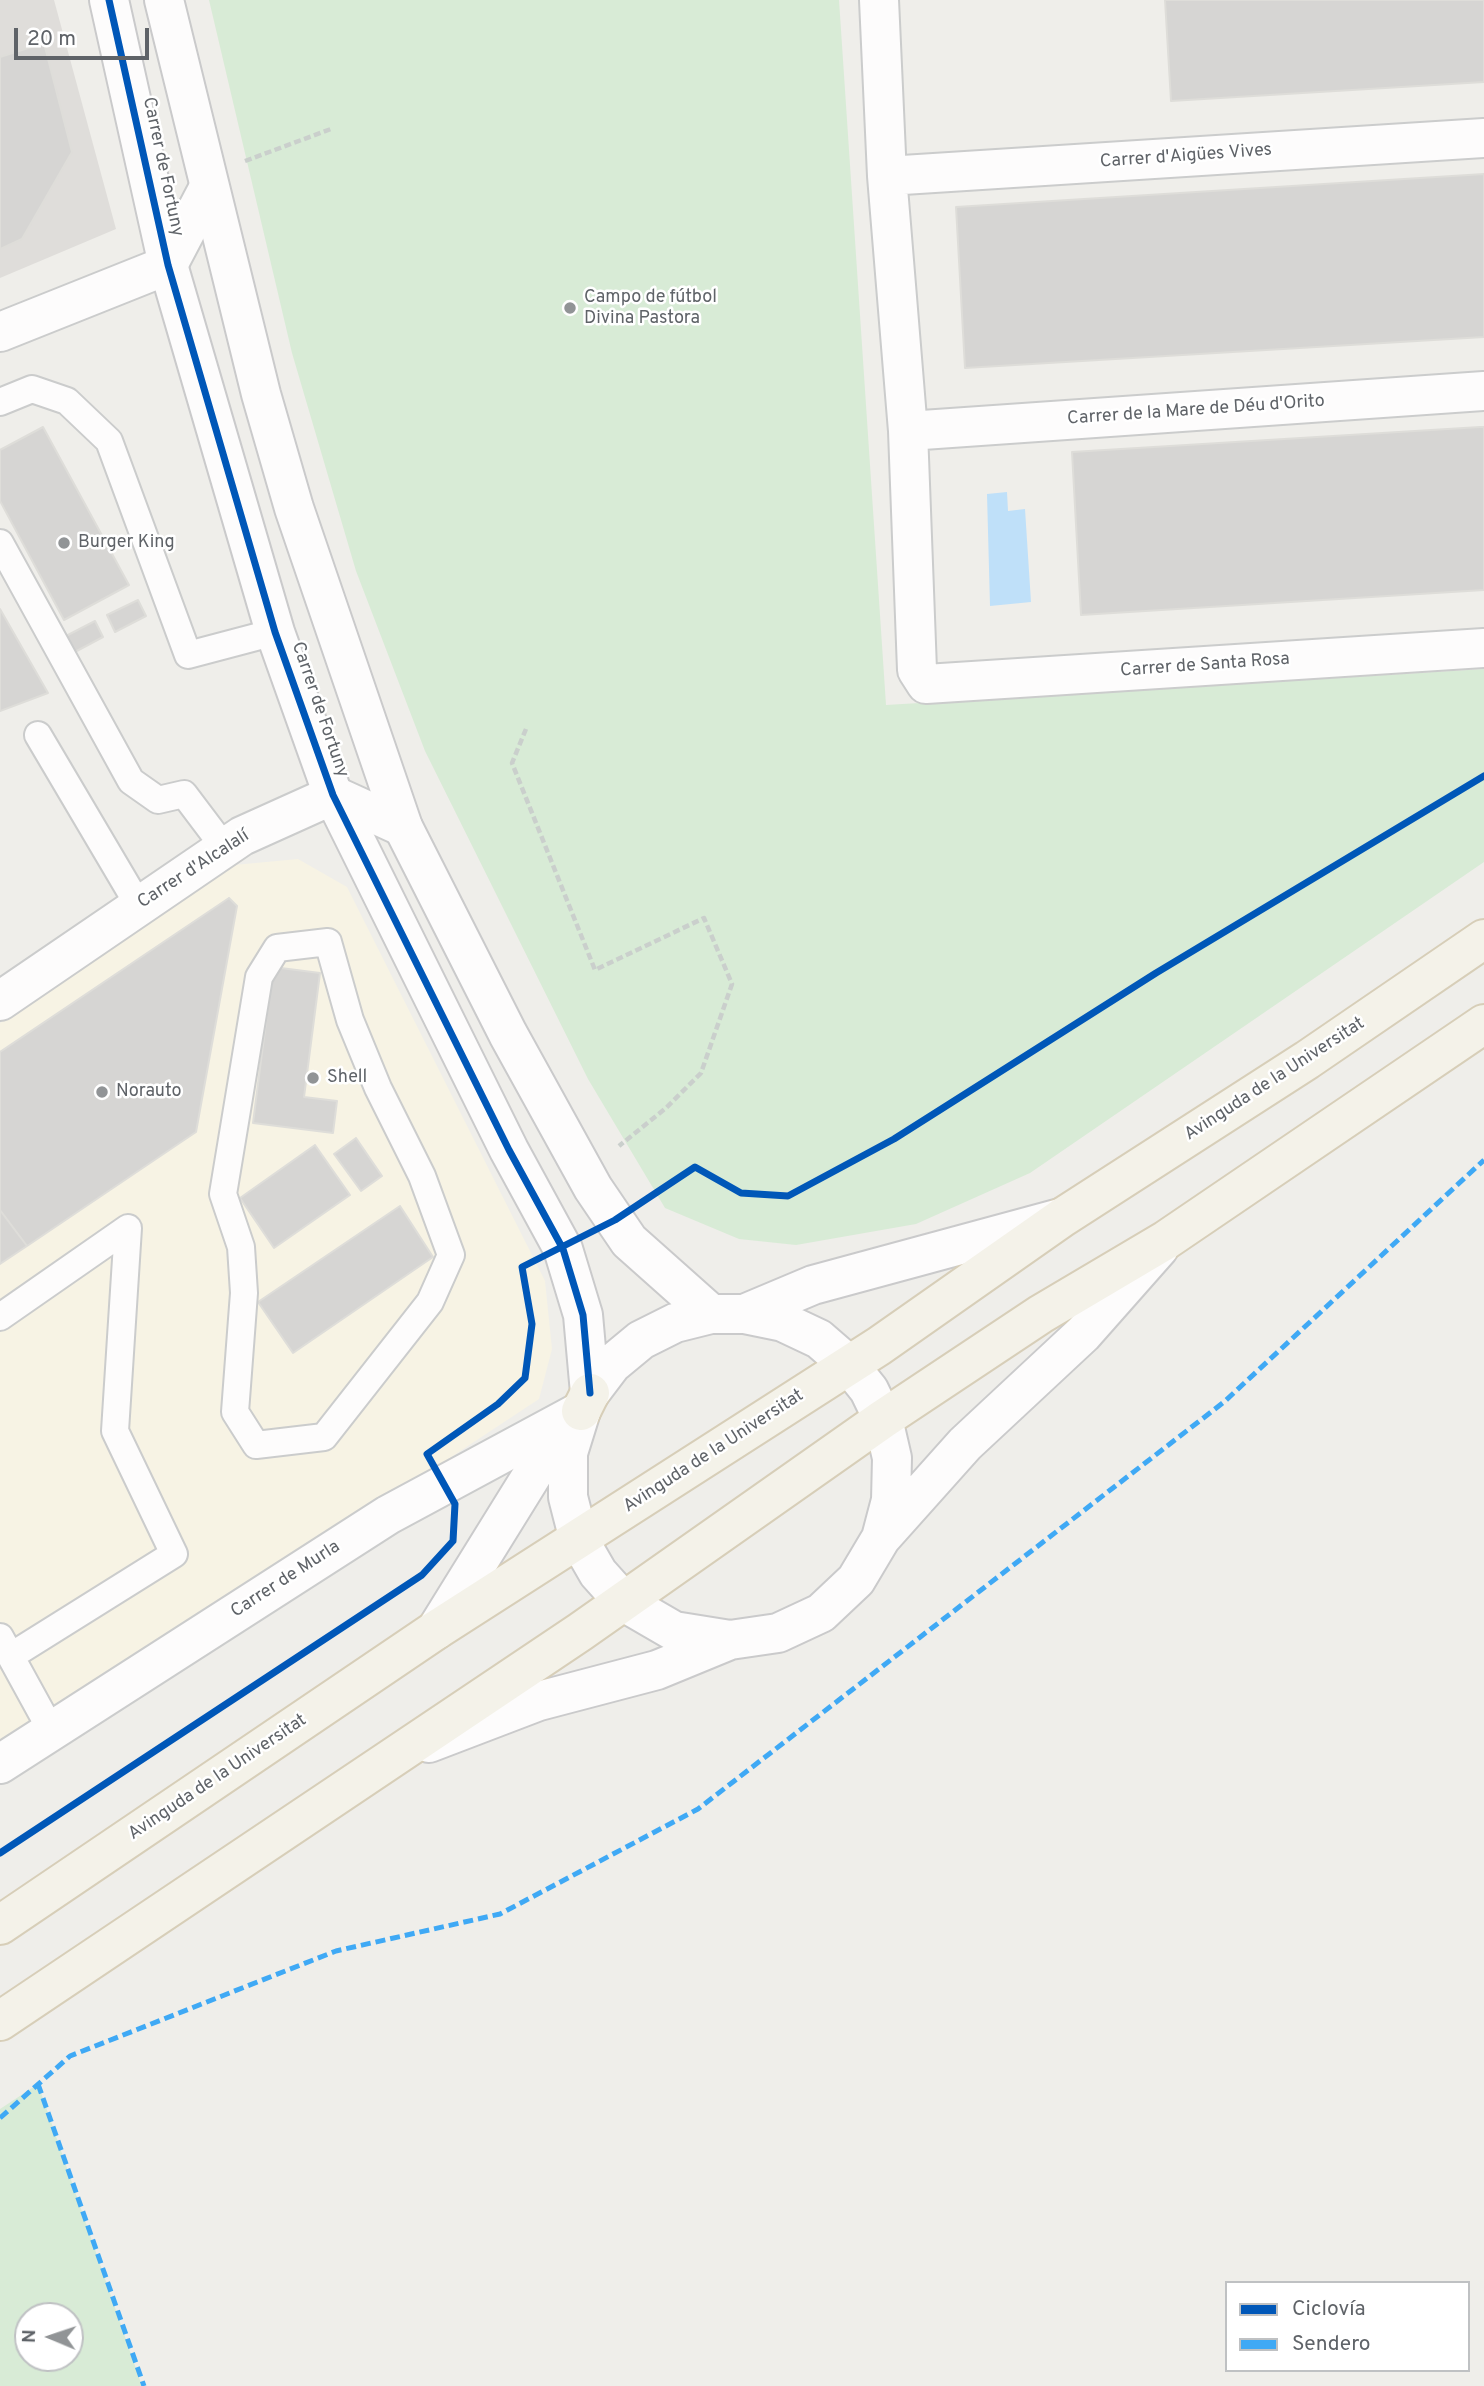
<!DOCTYPE html>
<html>
<head>
<meta charset="utf-8">
<style>
	body { margin:0 }
	#map { position:relative; width:1484px; height:2386px; overflow:hidden; background:#efeeea; font-family:Overpass,sans-serif }
	canvas { display:block }
	.legend { position:absolute; left:1225px; top:2281px; width:245px; height:91px; box-sizing:border-box; background:#fff; border:2px solid #bfc1c3; margin:0; padding:9px 12px; list-style:none; font-size:21px; color:#5f6368 }
	.legend li { display:flex; align-items:center; gap:14px; height:35px }
	.legend b { width:35px; border:2px solid #bfc1c3 }
	.north { position:absolute; left:14px; top:2302px; width:70px; height:70px; box-sizing:border-box; background:#fff; border:2px solid #bfc1c3; border-radius:50%; rotate:272deg; font-size:19px; font-weight:700; line-height:28px; text-align:center; color:#5f6368 }
	.north::after { content:''; display:block; margin:auto; width:24px; height:32px; background:#919496; clip-path:polygon(50% 0,100% 100%,50% 72%,0 100%) }
	.scale { position:absolute; left:14px; top:28px; width:135px; height:32px; box-sizing:border-box; border:4px solid #5f6368; border-top:0; padding-left:9px; font-size:21px; line-height:24px; white-space:nowrap; color:#5f6368; -webkit-text-stroke:5px #fff; paint-order:stroke }
</style>
</head>
<body>
<div id="map">
<canvas width="1484" height="2386"></canvas>
<ul class="legend">
<li><b style="height:9px;background:#0057b8"></b>Ciclovía</li>
<li><b style="height:9px;background:#3fa9f5"></b>Sendero</li>
</ul>
<div class="north">N</div>
<div class="scale">20 m</div>
</div>
<script>
const context = document.querySelector('canvas').getContext('2d');
context.lineJoin = 'round';
function fill(path, color) {
  context.fillStyle = color;
  context.fill(path, 'evenodd');
}
function shape(rows) {
  const path = new Path2D();
  for (const r of rows) {
    path.moveTo(r[0], r[1]);
    for (let i = 2; i < r.length; i += 2) path.lineTo(r[i], r[i + 1]);
  }
  return path;
}
function trace(path, color, width, dash) {
  context.strokeStyle = color;
  context.lineWidth = width;
  context.lineCap = dash ? 'butt' : 'round';
  context.setLineDash(dash || []);
  context.stroke(path);
}
function write(font, color, halo, rows, align = 'center') {
  context.font = font + ' Overpass,sans-serif';
  context.lineWidth = 5;
  context.setLineDash([]);
  context.textBaseline = 'middle';
  context.strokeStyle = halo;
  context.fillStyle = color;
  for (const [text, x, y, turn = 0] of rows) {
    context.save();
    context.translate(x, y);
    context.rotate((+turn || 0) * Math.PI / 180);
    context.textAlign = isNaN(turn) ? turn : align;
    if (halo) context.strokeText(text, 0, 0);
    context.fillText(text, 0, 0);
    context.restore();
  }
}
const commercial = shape([
	[298,859,347,887,545,1281,552,1349,539,1399,0,1755,0,1023,234,865]
]);
const industrial = shape([
	[0,0,54,0,116,229,0,278]
]);
const green = shape([
	[209,0,839,0,886,705,1484,669,1484,862,1030,1173,916,1224,796,1245,739,1239,665,1208,588,1079,425,751,356,571,292,353],
	[38,2084,142,2386,0,2386,0,2109],
	[28,2316,70,2316,70,2358,28,2358]
]);
const water = shape([
	[1007,492,1008,511,1025,509,1031,602,990,606,987,494]
]);
const building = shape([
	[1165,0,1484,0,1484,82,1171,101,1165,0],
	[44,43,72,152,22,239,0,249,0,57,44,43],
	[1484,174,1484,337,965,368,956,207,1484,174],
	[43,427,129,585,64,620,0,501,0,450,43,427],
	[1480,427,1484,427,1484,590,1081,615,1072,452,1480,427],
	[138,600,146,616,115,632,107,615,138,600],
	[0,609,48,693,0,711,0,609],
	[95,621,103,637,73,653,64,637,95,621],
	[229,898,237,906,196,1132,27,1246,0,1210,0,1052,229,898],
	[273,967,320,973,304,1097,337,1101,333,1133,253,1123,273,967],
	[356,1138,382,1176,361,1191,334,1154,356,1138],
	[315,1145,350,1195,274,1248,240,1198,315,1145],
	[400,1206,433,1257,293,1353,258,1302,400,1206],
	[0,1210,27,1246,0,1264,0,1210]
]);
const path = shape([
	[245,161,331,129],
	[526,729,512,763,595,970,704,918,732,984,701,1073,666,1108,619,1146]
]);
const lane = shape([
	[0,402,32,389,67,401,109,441,188,655,275,632],
	[0,543,131,781,158,800,184,794,224,847],
	[38,735,139,906],
	[328,942,350,1020,378,1088,422,1176,451,1255,430,1302,324,1437,256,1445,235,1412,244,1293,241,1247,223,1194,259,977,277,948,328,942],
	[0,1317,128,1228,115,1431,174,1554,11,1656],
	[0,1637,51,1730]
]);
const street = shape([
	[879,0,887,176,908,431,917,670,926,684,1484,648],
	[887,176,1484,138],
	[0,332,168,265,209,187],
	[908,431,1484,391],
	[0,1001,242,836,333,795,403,827],
	[0,1764,388,1515,581,1411]
]);
const secondary = shape([
	[109,0,168,265,275,632,333,795,509,1150,563,1249,583,1315,590,1393],
	[164,0,261,394,294,508,403,827,508,1034,593,1188,629,1241,711,1314],
	[744,1314,813,1285,1060,1218],
	[590,1393,612,1364,641,1340,675,1323,711,1314,744,1314,783,1322,819,1339,849,1365,869,1390,883,1419,892,1458,891,1500,881,1538],
	[581,1411,568,1453,568,1497,579,1540,598,1573,624,1602,674,1631,730,1640],
	[436,1630,537,1467,573,1421],
	[429,1743,539,1701,657,1670,730,1640,778,1633,821,1613,856,1580,881,1538,965,1444,1083,1334,1159,1248]
]);
const primary = shape([
	[581,1411,590,1393],
	[0,1925,436,1630,879,1346,1063,1217,1307,1060,1484,939],
	[0,2021,580,1632,883,1419,1041,1314,1166,1240,1484,1024]
]);
const quiet = shape([
	[38,2084,144,2386],
	[0,2118,70,2056,336,1951,500,1914,698,1809,1224,1402,1484,1160]
]);
const cycleway = shape([
	[109,0,168,265,275,632,333,795,509,1150,563,1249,583,1315,590,1393],
	[0,1853,422,1575,453,1541,455,1504,427,1454,498,1404,525,1378,532,1324,522,1267,615,1220,695,1167,741,1193,788,1196,894,1139,1156,973,1484,776]
]);
const markers = [
	[570,308,7,"#919496"],
	[64,543,7,"#919496"],
	[313,1078,7,"#919496"],
	[102,1092,7,"#919496"]
];
const streetNames = [
	["Carrer d'Aigües Vives",1186,157,-4],
	["Carrer de Fortuny",162,167,78],
	["Carrer de la Mare de Déu d'Orito",1196,411,-4],
	["Carrer de Santa Rosa",1205,666,-4],
	["Carrer de Fortuny",319,710,71],
	["Carrer d'Alcalalí",194,870,-33],
	["Avinguda de la Universitat",1275,1080,-33],
	["Avinguda de la Universitat",714,1452,-33],
	["Carrer de Murla",286,1580,-33],
	["Avinguda de la Universitat",218,1778,-34]
];
const poiNames = [
	["Campo de fútbol",584,298],
	["Divina Pastora",584,319],
	["Burger King",78,543],
	["Shell",327,1078],
	["Norauto",116,1092]
];
fill(commercial, '#f7f3e4');
fill(industrial, '#dfddda');
fill(green, '#d8ebd6');
fill(water, '#bfe0f9');
fill(building, '#d6d5d3');
trace(building, '#deddd9', 2);
trace(lane, '#cbcccc', 30);
trace(street, '#cbcccc', 42);
trace(secondary, '#cacacb', 42);
trace(primary, '#d7ceb8', 42);
trace(path, '#cacfcc', 4.5, [7, 3.5]);
trace(lane, '#fdfcfc', 26);
trace(street, '#fdfcfc', 38);
trace(secondary, '#fdfcfc', 38);
trace(primary, '#f4f2e9', 38);
trace(quiet, '#3fa9f5', 5, [10, 5]);
trace(cycleway, '#0057b8', 7);
for (const [x, y, r, color] of markers) {
  const dot = new Path2D();
  dot.arc(x, y, r, 0, 2 * Math.PI);
  context.fillStyle = color;
  context.fill(dot);
  trace(dot, '#fff', 2.5);
}
write('18px', '#5f6368', '#fff', streetNames);
write('18px', '#5f6368', '#fff', poiNames, 'left');
</script>
</body>
</html>
